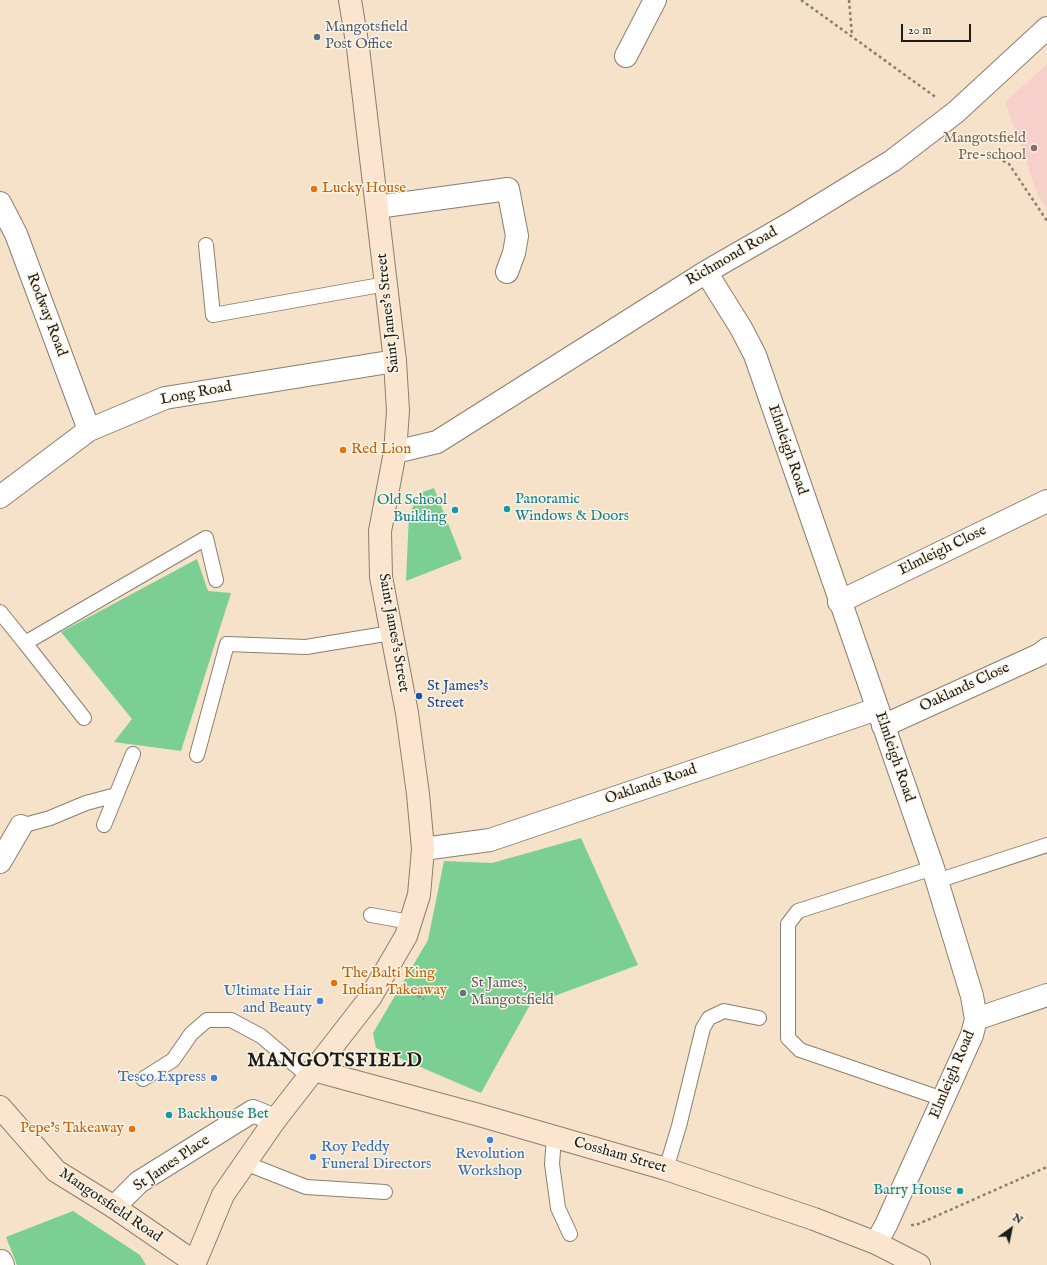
<!DOCTYPE html>
<html>
<head>
<meta charset="utf-8">
<style>
	body { margin:0 }
	#map { position:relative; width:1047px; height:1265px; overflow:hidden; background:#f6e2c8; font-family:"IM FELL English",serif }
	canvas { display:block }
	.north { position:absolute; left:991px; top:1209px; width:40px; height:40px; -webkit-text-stroke:3px #fcf5e5; paint-order:stroke; rotate:33deg; font-size:11px; font-weight:700; line-height:16px; text-align:center; color:#1c1c1c }
	.north::after { content:''; display:block; margin:auto; width:14px; height:18px; background:#1c1c1c; clip-path:polygon(50% 0,100% 100%,50% 72%,0 100%) }
	.scale { position:absolute; left:901px; top:24px; width:70px; height:18px; box-sizing:border-box; border:2px solid #1c1c1c; border-top:0; padding-left:5px; font-size:12px; line-height:14px; white-space:nowrap; color:#1c1c1c; -webkit-text-stroke:3px #fcf5e5; paint-order:stroke }
</style>
</head>
<body>
<div id="map">
<canvas width="1047" height="1265"></canvas>
<div class="north">N</div>
<div class="scale">20 m</div>
</div>
<script>
const context = document.querySelector('canvas').getContext('2d');
context.lineJoin = 'round';
function fill(path, color) {
  context.fillStyle = color;
  context.fill(path, 'evenodd');
}
function shape(rows) {
  const path = new Path2D();
  for (const r of rows) {
    path.moveTo(r[0], r[1]);
    for (let i = 2; i < r.length; i += 2) path.lineTo(r[i], r[i + 1]);
  }
  return path;
}
function trace(path, color, width, dash) {
  context.strokeStyle = color;
  context.lineWidth = width;
  context.lineCap = dash ? 'butt' : 'round';
  context.setLineDash(dash || []);
  context.stroke(path);
}
function write(font, color, halo, rows, align = 'center') {
  context.font = font + ' "IM FELL English",serif';
  context.lineWidth = 3;
  context.setLineDash([]);
  context.textBaseline = 'middle';
  context.strokeStyle = halo;
  context.fillStyle = color;
  for (const [text, x, y, turn = 0] of rows) {
    context.save();
    context.translate(x, y);
    context.rotate((+turn || 0) * Math.PI / 180);
    context.textAlign = isNaN(turn) ? turn : align;
    if (halo) context.strokeText(text, 0, 0);
    context.fillText(text, 0, 0);
    context.restore();
  }
}
const built = shape([
	[1047,64,1047,209,1037,193,1005,102]
]);
const green = shape([
	[434,488,462,559,406,581,409,514,420,493],
	[197,559,208,591,231,593,181,751,114,742,132,719,61,632],
	[581,838,638,965,530,1005,481,1093,376,1048,373,1033,428,940,444,861,492,863],
	[73,1211,140,1255,146,1265,17,1265,6,1237]
]);
const path = shape([
	[801,0,937,98],
	[849,0,852,35],
	[987,152,1009,164,1047,221],
	[402,987,424,999],
	[911,1225,916,1225,1047,1167]
]);
const lane = shape([
	[206,245,213,315,386,284],
	[0,612,25,643,206,538,216,580],
	[25,643,84,718],
	[197,755,227,644,306,647,391,633],
	[104,825,133,754],
	[21,826,50,818,86,803,116,795],
	[933,868,798,911,788,924,788,1038,800,1050,943,1099],
	[937,881,1047,845],
	[371,915,410,922],
	[143,1079,173,1060,191,1034,207,1020,231,1020,261,1036,308,1076],
	[554,1137,552,1164,558,1208,570,1234],
	[245,1163,306,1187,385,1192],
	[666,1169,679,1126,703,1028,709,1018,724,1011,759,1018]
]);
const street = shape([
	[626,56,655,0],
	[0,203,16,234,89,430],
	[377,207,508,189,517,236,514,253,507,272],
	[706,272,741,328,755,355,933,868,972,996,976,1019,972,1035,886,1225,876,1243],
	[395,452,437,442,706,272,791,223,892,161,956,112,1047,28],
	[0,497,89,430,165,398,395,361],
	[839,602,1047,501],
	[883,726,1039,655,1047,649],
	[423,849,490,840,877,709],
	[0,862,21,826],
	[976,1019,1047,995],
	[114,1207,139,1182,253,1111,275,1120],
	[1,1261,3,1265]
]);
const secondary = shape([
	[313,1070,479,1115,666,1169,814,1219,876,1243,919,1265],
	[0,1107,56,1171,114,1207,194,1262],
	[194,1265,223,1195,275,1120,370,998,406,936,419,895,423,849,418,794,407,713,381,577,380,531,395,452,398,411,395,361,358,48,350,0]
]);
const markers = [
	[317,37,4,"#5c6f8a"],
	[1034,148,4,"#8d6e63"],
	[314,189,4,"#e8710a"],
	[343,450,4,"#e8710a"],
	[507,509,4,"#0f9aa8"],
	[455,510,4,"#0f9aa8"],
	[419,696,4,"#1a4fb4"],
	[334,983,4,"#e8710a"],
	[463,993,4,"#6b7280"],
	[320,1001,4,"#3f7fe0"],
	[214,1078,4,"#3f7fe0"],
	[169,1115,4,"#0f9aa8"],
	[132,1129,4,"#e8710a"],
	[490,1140,4,"#3f7fe0"],
	[313,1157,4,"#3f7fe0"],
	[960,1191,4,"#0f9aa8"]
];
const serviceNames = [
	["Mangotsfield",325,28],
	["Post Office",325,45]
];
const educationNames = [
	["Mangotsfield",1026,139],
	["Pre-school",1026,156]
];
const foodNames = [
	["Lucky House",322,189],
	["Red Lion",351,450],
	["The Balti King",342,974],
	["Indian Takeaway",342,991],
	["Pepe's Takeaway",124,1129,"right"]
];
const streetNames = [
	["Richmond Road",732,257,-30],
	["Saint James's Street",389,313,-96],
	["Rodway Road",46,315,69],
	["Long Road",196,394,-11],
	["Elmleigh Road",787,450,71],
	["Elmleigh Close",943,551,-26],
	["Saint James's Street",393,633,80],
	["Oaklands Close",965,688,-25],
	["Elmleigh Road",894,757,71],
	["Oaklands Road",651,785,-19],
	["Elmleigh Road",953,1075,-67],
	["Cossham Street",620,1156,16],
	["St James Place",172,1164,-34],
	["Mangotsfield Road",110,1206,34]
];
const cultureNames = [
	["Panoramic",515,500],
	["Windows & Doors",515,517],
	["Old School",447,501,"right"],
	["Building",447,518,"right"],
	["Backhouse Bet",177,1115],
	["Barry House",952,1191,"right"]
];
const transitNames = [
	["St James's",427,687],
	["Street",427,704]
];
const worshipNames = [
	["St James,",471,984],
	["Mangotsfield",471,1001]
];
const shopNames = [
	["Ultimate Hair",312,992],
	["and Beauty",312,1009],
	["Tesco Express",206,1078],
	["Roy Peddy",321,1148,"left"],
	["Funeral Directors",321,1165,"left"],
	["Revolution",490,1155,"center"],
	["Workshop",490,1172,"center"]
];
const districtNames = [
	["MANGOTSFIELD",335,1062]
];
fill(built, '#f7d0cc');
fill(green, '#7bcf92');
trace(lane, '#897f72', 16);
trace(street, '#897f72', 24);
trace(secondary, '#897f72', 24);
trace(path, '#897f72', 2.5, [3, 3]);
trace(lane, '#fff', 14);
trace(street, '#fff', 22);
trace(secondary, '#fbe5cf', 22);
for (const [x, y, r, color] of markers) {
  const dot = new Path2D();
  dot.arc(x, y, r, 0, 2 * Math.PI);
  context.fillStyle = color;
  context.fill(dot);
  trace(dot, '#fcf5e5', 1.5);
}
write('15px', '#4e5e75', '#fcf5e5', serviceNames, 'left');
write('15px', '#785e54', '#fcf5e5', educationNames, 'right');
write('15px', '#c56008', '#fcf5e5', foodNames, 'left');
write('15px', '#1c1c1c', '#fcf5e5', streetNames);
write('15px', '#0d838f', '#fcf5e5', cultureNames, 'left');
write('15px', '#164399', '#fcf5e5', transitNames, 'left');
write('15px', '#5b616d', '#fcf5e5', worshipNames, 'left');
write('15px', '#366cbe', '#fcf5e5', shopNames, 'right');
context.letterSpacing = '1px';
write('bold 19px', '#1c1c1c', '#fcf5e5', districtNames);
context.letterSpacing = '0px';
</script>
</body>
</html>
